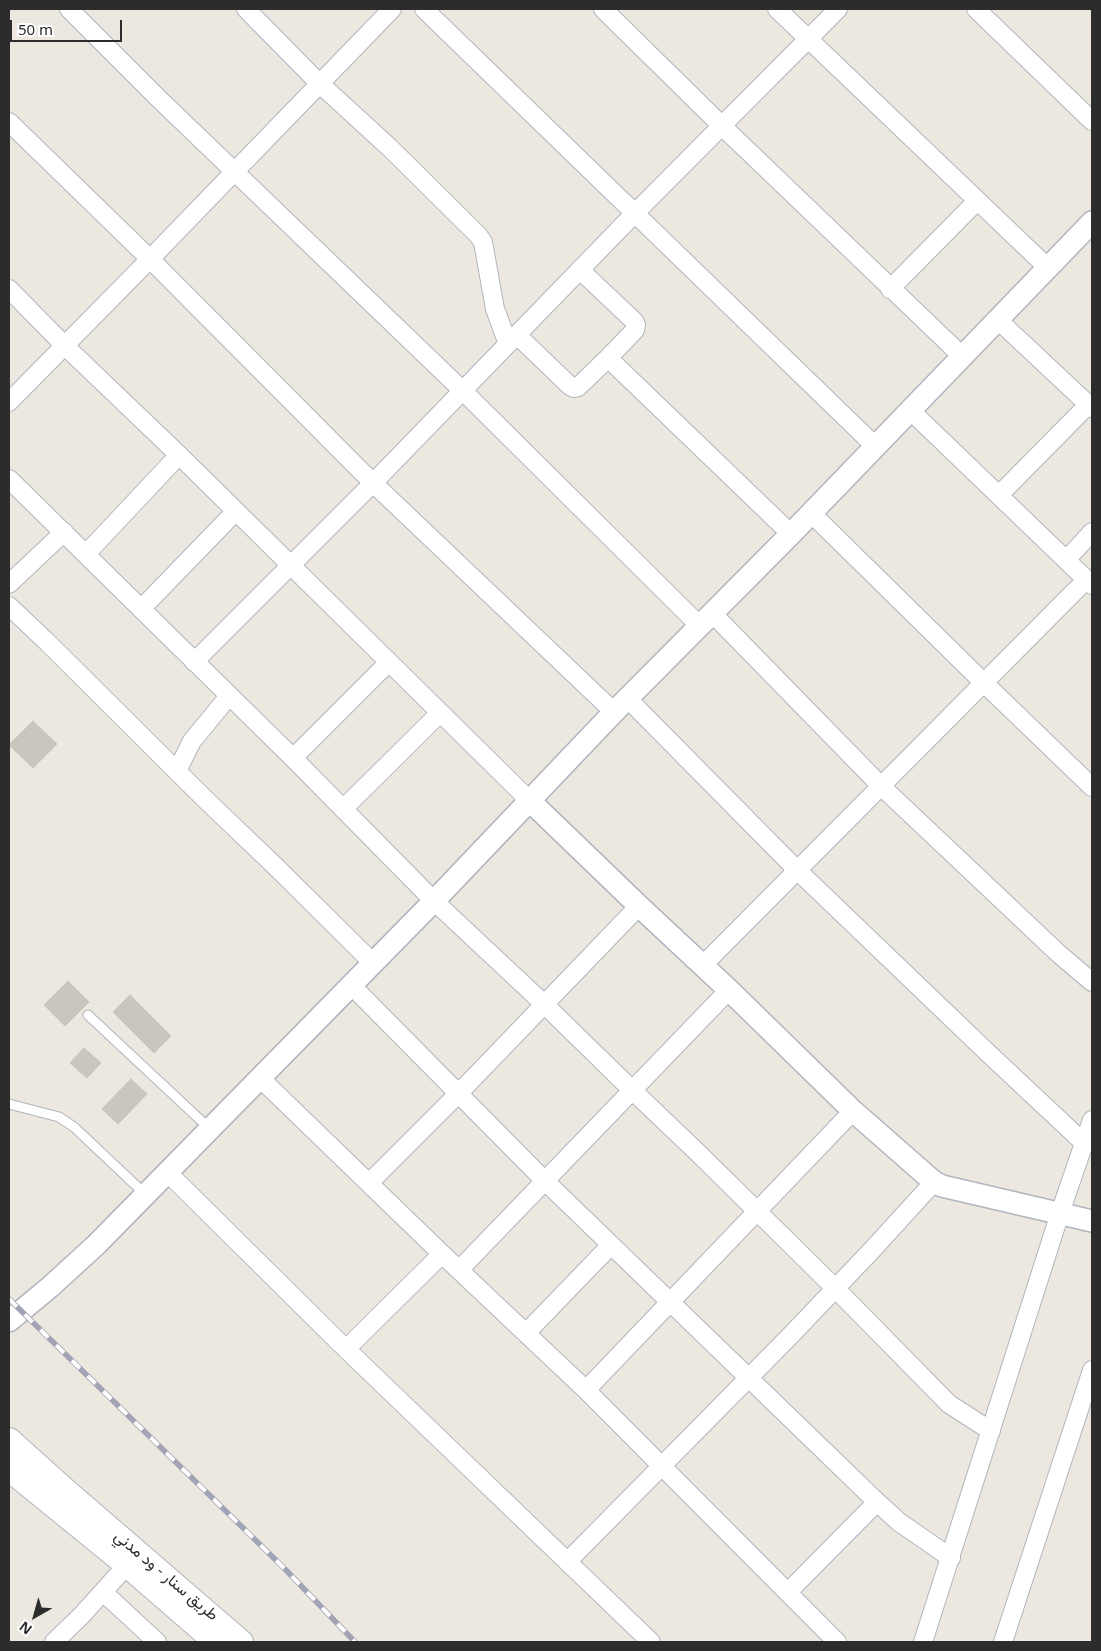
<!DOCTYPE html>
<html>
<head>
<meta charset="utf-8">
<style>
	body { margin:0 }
	#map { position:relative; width:1101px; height:1651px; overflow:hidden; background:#ece8df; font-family:"Noto Sans",sans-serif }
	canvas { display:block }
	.frame { position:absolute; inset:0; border:10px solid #2c2c2c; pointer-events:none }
	.north { position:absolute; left:10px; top:1591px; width:50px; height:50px; -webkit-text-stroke:4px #fff; paint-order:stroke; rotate:218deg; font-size:14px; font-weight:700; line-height:20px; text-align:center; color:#2c2c2c }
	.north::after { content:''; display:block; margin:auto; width:18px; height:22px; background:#2c2c2c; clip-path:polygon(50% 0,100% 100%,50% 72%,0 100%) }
	.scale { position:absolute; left:10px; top:20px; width:112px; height:22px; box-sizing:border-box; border:2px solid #2c2c2c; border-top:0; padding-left:6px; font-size:15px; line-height:18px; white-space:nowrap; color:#2c2c2c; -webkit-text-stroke:4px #fff; paint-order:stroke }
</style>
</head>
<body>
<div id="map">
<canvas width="1101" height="1651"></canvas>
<div class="frame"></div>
<div class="north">N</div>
<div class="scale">50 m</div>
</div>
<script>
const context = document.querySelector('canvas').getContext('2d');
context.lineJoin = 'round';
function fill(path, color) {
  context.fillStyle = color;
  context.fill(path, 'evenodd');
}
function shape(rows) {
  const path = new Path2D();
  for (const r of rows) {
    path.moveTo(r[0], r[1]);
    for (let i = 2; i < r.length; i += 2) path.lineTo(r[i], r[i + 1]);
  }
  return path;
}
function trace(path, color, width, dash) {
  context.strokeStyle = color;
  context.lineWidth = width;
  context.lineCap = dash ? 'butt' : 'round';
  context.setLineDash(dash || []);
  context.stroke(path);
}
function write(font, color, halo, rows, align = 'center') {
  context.font = font + ' "Noto Sans",Vazirmatn,sans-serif';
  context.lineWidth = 4.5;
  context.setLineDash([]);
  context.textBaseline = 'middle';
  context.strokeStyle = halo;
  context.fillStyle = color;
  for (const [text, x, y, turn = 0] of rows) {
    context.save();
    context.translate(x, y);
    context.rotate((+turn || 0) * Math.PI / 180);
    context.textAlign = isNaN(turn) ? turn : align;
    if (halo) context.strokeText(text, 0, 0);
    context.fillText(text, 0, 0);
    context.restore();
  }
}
const building = shape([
	[33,721,57,744,33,768,9,745,33,721],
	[68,981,89,1002,65,1026,44,1005,68,981],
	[130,995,171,1036,154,1053,113,1012,130,995],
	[84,1048,101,1063,87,1078,70,1063,84,1048],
	[131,1079,147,1094,118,1124,102,1109,131,1079]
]);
const service = shape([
	[88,1015,209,1128],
	[9,1104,59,1117,74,1127,145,1194]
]);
const minor = shape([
	[69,9,159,99,463,391,700,626],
	[246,9,319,83,390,148,478,235,483,242,495,309,508,344],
	[424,9,876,447],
	[603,9,722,126,963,357],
	[777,9,1048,268],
	[976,9,1092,121],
	[9,122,150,259,373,483,614,712],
	[9,289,65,346,179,455,530,801],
	[890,289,977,201],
	[998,320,1092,408],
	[517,335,570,386,574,388,578,387,608,358,635,330,636,325,634,321,580,270],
	[608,358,791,534],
	[9,402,150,259,392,9],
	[911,411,1092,585],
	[9,479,293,758,434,901,544,1004,633,1091,696,1151,835,1288,949,1404,991,1431],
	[999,495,1089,404],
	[811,513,984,683,1092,787],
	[86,554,179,455],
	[1066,560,1092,532],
	[9,584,64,532],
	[9,606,45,640,208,802,274,865,373,963],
	[141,609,236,511],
	[713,614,881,786,1059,954,1092,982],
	[194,662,373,483,635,213,838,9],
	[627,698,797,870,988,1053,1084,1143],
	[293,758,389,662],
	[177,771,192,741,229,696],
	[343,809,440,713],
	[702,966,1086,580],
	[351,985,545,1181,877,1502,899,1522,951,1558],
	[260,1078,442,1254,586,1390,837,1642],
	[167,1172,346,1349,651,1642],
	[370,1182,458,1094,639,906],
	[459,1270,729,990],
	[526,1333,611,1245],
	[346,1349,442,1254],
	[586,1390,853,1111],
	[568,1561,791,1335,872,1250,934,1182],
	[103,1592,157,1642],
	[788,1592,877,1502],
	[54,1642,81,1616,127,1565],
	[923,1642,1060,1213,1092,1120],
	[1003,1642,1092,1370]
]);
const tertiary = shape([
	[530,801,639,906,729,990,853,1111,934,1182,942,1186,1092,1221],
	[9,1321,50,1287,96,1245,434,901,614,712,791,534,1092,222]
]);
const secondary = shape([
	[9,1440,67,1492,241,1642],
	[9,1469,127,1565,216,1642]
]);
const rail = shape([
	[9,1299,284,1568,355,1642]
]);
const streetNames = [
	["طريق سنار - ود مدني",166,1576,40]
];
fill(building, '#c8c6bd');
trace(building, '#c8c4b9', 1);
trace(service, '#b2b4be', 11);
trace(minor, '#b2b4be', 20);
trace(tertiary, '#b2b4be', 24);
trace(secondary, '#b2b4be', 26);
trace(service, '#fff', 9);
trace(minor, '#fff', 18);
trace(tertiary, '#fff', 21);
trace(secondary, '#fff', 24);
trace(rail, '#a2a3b5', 5.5);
trace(rail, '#fff', 4, [11]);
write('16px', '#2c2c2c', '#fff', streetNames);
</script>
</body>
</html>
